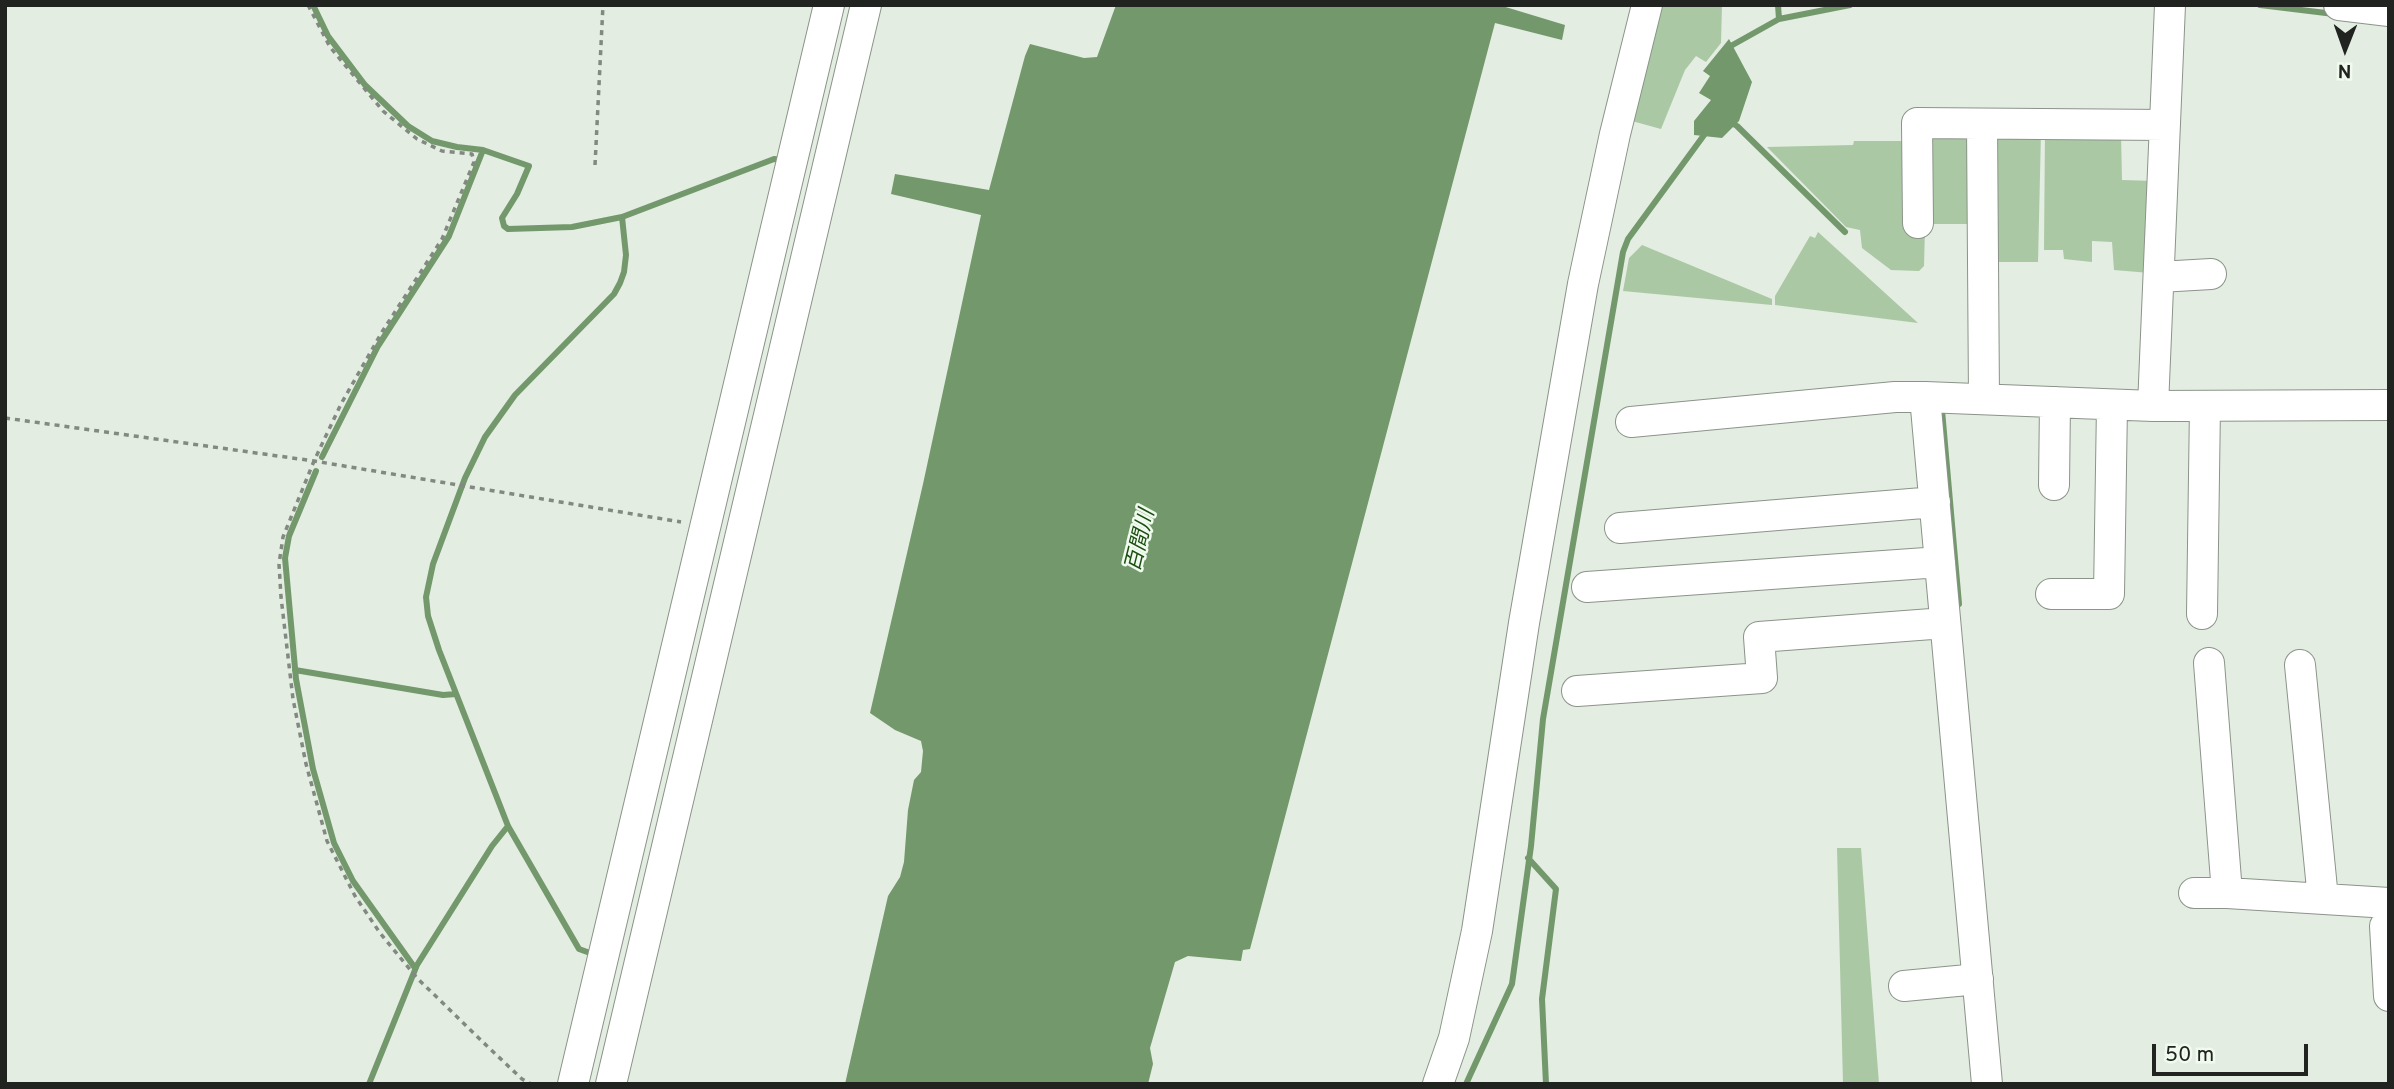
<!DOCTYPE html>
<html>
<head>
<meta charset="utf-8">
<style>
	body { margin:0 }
	#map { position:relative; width:2394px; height:1089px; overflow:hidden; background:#e3ede1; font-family:Overpass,sans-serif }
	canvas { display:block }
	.frame { position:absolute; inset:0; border:7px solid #20231f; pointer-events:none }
	.north { position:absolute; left:2310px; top:14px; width:70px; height:70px; -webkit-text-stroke:5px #f0faee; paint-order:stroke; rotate:181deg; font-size:19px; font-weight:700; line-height:28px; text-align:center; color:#20231f }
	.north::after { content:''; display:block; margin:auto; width:24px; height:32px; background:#20231f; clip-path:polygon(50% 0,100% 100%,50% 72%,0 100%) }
	.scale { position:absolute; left:2152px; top:1044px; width:156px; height:32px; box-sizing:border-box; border:4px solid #20231f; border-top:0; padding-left:9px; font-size:21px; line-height:24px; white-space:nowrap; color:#20231f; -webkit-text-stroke:5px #f0faee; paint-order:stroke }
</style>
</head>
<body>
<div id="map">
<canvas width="2394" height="1089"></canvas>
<div class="frame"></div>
<div class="north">N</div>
<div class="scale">50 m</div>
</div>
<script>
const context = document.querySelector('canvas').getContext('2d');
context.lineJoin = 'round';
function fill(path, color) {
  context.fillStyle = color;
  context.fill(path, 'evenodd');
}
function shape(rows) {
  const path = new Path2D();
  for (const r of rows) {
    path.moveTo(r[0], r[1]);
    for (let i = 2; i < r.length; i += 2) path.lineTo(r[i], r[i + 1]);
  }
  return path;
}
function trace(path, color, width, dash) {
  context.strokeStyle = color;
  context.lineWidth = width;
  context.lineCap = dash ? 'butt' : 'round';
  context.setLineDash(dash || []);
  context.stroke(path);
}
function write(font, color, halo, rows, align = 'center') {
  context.font = font + ' Overpass,"Noto Sans JP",sans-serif';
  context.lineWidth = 5;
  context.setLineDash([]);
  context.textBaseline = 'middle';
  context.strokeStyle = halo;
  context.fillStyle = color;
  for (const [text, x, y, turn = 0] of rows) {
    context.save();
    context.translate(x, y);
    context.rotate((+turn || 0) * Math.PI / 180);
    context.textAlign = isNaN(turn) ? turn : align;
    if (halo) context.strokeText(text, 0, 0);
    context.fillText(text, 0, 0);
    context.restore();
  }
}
const green = shape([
	[1662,5,1722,5,1721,43,1706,62,1696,56,1685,70,1661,129,1632,121],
	[2045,130,2121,134,2122,180,2155,181,2150,273,2114,270,2112,242,2092,241,2092,262,2064,259,2063,250,2044,250],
	[1927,131,1973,132,1976,224,1924,224],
	[1993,131,2041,132,2038,262,1989,262],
	[1854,141,1911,141,1925,228,1924,266,1919,271,1891,270,1862,248,1860,230,1846,227,1767,147,1853,145],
	[1818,232,1918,323,1775,305,1775,296,1810,236,1815,238],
	[1642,245,1772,299,1772,305,1623,291,1629,258],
	[1837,848,1861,848,1879,1084,1843,1084]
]);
const water = shape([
	[1116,5,1499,5,1565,25,1562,40,1495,23,1250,949,1243,950,1241,961,1188,956,1175,962,1150,1048,1153,1064,1148,1084,845,1084,888,896,900,877,904,862,908,810,914,780,921,772,923,751,921,741,895,730,870,713,923,484,981,215,891,194,895,174,989,190,1025,56,1030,44,1084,58,1097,57],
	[1729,39,1752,82,1739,121,1722,138,1694,135,1694,121,1711,100,1699,93,1710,76,1703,71]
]);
const stream = shape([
	[313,5,328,36,365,85,408,126,432,141,457,147,483,150,529,166,517,194,502,218,504,226,508,229,572,227,622,217,774,159,783,160],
	[1778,5,1779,19],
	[2260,5,2334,14],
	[1728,52,1729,47,1779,19,1850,5],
	[1728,121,1737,126,1845,232],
	[1942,410,1959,604],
	[322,457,378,346,449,236,483,150],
	[316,471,289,536,285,558,296,679,313,769,334,843,353,881,415,968],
	[295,670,443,695,456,694],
	[1528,858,1556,889,1542,999,1546,1084],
	[590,953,579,949,508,826,439,650,428,616,426,597,433,564,465,478,485,437,515,395,614,294,620,283,624,272,626,255,622,217],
	[369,1084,417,965,492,846,508,826],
	[1466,1084,1512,984,1531,846,1543,719,1623,252,1628,239,1707,131]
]);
const path = shape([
	[308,5,330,47,383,111,417,139,442,151,472,154,474,162,442,239,382,332,341,404,314,461,283,537,279,564,281,597,293,699,306,764,327,841,355,896,380,933,417,978,487,1046,522,1079,531,1084],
	[595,165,603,5],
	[5,418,314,461,681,522]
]);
const minor = shape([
	[2339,5,2389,11],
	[1982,124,1984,399],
	[1918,223,1917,123,2165,125],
	[2159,277,2211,274],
	[2153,406,2170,5],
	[1631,422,1895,397,1925,397],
	[2054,485,2055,402],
	[1620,528,1935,502],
	[1587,587,1940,562],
	[2051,594,2109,594,2112,405],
	[2202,614,2205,406],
	[2209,663,2227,893,2389,903],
	[2300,665,2323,899],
	[1577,691,1762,678,1759,637,1945,623],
	[2194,893,2227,893],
	[2389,920,2385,926,2389,996],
	[1904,986,1978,979],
	[573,1084,829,5],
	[611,1084,866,5],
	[1438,1084,1454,1038,1477,931,1524,623,1583,284,1615,134,1647,5],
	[1987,1084,1925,397,2153,406,2389,405]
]);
const waterNames = [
	["百間川",1142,541,-76]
];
fill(green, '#aac8a4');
fill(water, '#73986c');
trace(stream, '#73986c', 6);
trace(minor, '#8b9489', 32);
trace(path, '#828980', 3.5, [5, 5]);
trace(minor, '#fff', 30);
write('italic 21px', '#1b4e10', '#f0faee', waterNames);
</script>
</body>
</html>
